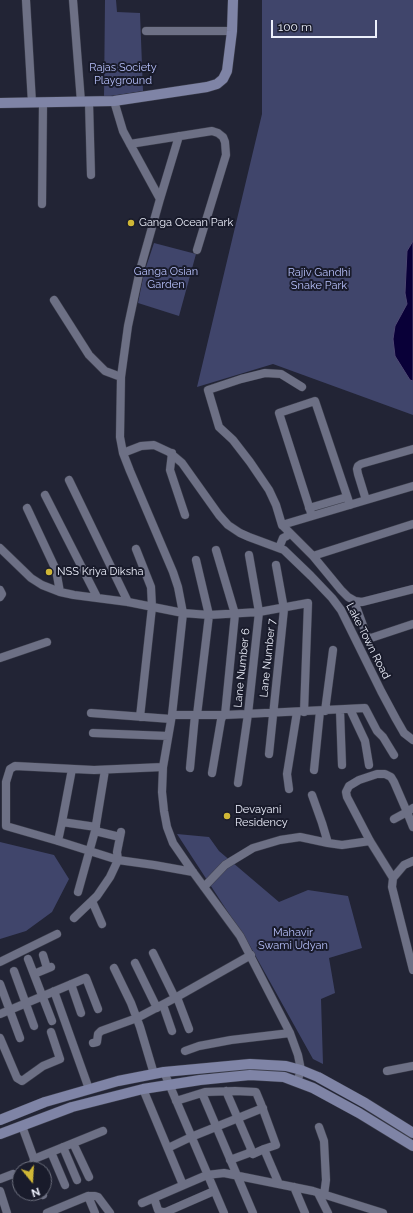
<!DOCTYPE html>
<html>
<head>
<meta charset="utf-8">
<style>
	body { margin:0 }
	#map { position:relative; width:413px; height:1213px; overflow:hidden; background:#222435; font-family:Raleway,sans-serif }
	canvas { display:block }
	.north { position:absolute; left:12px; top:1161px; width:40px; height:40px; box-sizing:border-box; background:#191b2b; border:1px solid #6d707e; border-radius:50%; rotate:162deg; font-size:11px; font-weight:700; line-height:16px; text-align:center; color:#eceffb }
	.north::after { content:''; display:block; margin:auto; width:14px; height:18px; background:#d0b736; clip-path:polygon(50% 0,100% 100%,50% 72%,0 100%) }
	.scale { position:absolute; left:271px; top:20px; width:106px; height:18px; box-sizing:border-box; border:2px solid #eceffb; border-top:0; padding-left:5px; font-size:12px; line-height:14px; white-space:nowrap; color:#eceffb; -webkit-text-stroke:3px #191b2b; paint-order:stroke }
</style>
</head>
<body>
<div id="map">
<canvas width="413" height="1213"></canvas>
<div class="north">N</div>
<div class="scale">100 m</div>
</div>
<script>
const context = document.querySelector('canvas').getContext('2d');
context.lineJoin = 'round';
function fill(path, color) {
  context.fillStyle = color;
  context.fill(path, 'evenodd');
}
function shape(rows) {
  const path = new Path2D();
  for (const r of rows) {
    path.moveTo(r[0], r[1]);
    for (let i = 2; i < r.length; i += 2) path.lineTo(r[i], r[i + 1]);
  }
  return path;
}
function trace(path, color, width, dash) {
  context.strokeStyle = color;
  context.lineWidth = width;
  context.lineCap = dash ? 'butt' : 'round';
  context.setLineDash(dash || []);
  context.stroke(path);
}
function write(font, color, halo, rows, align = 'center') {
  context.font = font + ' Raleway,sans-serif';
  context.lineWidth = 4;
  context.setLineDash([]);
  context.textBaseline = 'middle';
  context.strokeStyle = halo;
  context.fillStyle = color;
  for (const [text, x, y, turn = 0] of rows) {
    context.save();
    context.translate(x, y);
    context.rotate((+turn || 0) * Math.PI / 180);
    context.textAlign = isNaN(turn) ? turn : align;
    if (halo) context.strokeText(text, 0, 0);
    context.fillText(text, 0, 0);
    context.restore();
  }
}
const green = shape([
	[105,0,116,0,117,12,140,13,143,91,104,97],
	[262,0,413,0,413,415,273,364,197,387,262,114],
	[154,243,196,254,179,316,138,303,144,273],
	[177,834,209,837,219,851,279,902,308,890,348,896,362,948,329,958,335,993,321,999,323,1064,313,1059,250,946],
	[0,842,54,855,69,879,52,912,26,931,0,939]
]);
const water = shape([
	[413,241,413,381,410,380,395,356,393,339,395,326,407,304,405,293,407,251,413,241]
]);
const street = shape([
	[26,0,32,103],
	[73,0,81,102],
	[146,31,232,31],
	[114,101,123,131,130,144,160,199,140,270,128,326,121,377,120,437,123,453,130,471,173,572,178,587,183,613,172,715,163,767,162,792,164,811,167,827,173,843,193,872,240,936,290,1033,298,1055,301,1070,297,1082],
	[89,102,91,175],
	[130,144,212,131,218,133,223,137,225,142,226,155,197,250],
	[160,199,179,136],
	[42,204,43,103],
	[54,300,89,355,105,371,121,377],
	[302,387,281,374,265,373,241,379,208,390,219,427,233,440,250,462,269,490,276,505,282,525,313,556,341,590,348,597,355,601,362,602,413,589],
	[123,453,141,446,154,445,169,452,182,463,219,515,228,525,240,533,249,537,284,550,311,576,332,598,341,610,381,691,396,719,404,733,413,740],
	[172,453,170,470,185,515],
	[69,480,128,602],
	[45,495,97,597],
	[366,500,358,474,357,469,358,466,361,464,413,449],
	[27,508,56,570,60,592],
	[309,508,347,497],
	[312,516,279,413,315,401,350,505],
	[282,525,413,486],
	[0,548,31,578,42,585,60,592,74,595,128,602,183,613,209,615,259,612,308,603,304,712],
	[279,548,283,538,287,536,288,533],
	[136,549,151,587,152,607,140,717],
	[216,550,235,614,225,715],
	[313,556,413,524],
	[196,560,209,615,197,715],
	[0,590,2,594,0,597],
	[354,601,368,639,413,624],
	[0,658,47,642],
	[350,709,365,741,369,765],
	[340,710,342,765],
	[325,711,333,650],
	[91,713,171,719],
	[172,715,225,715,365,708,377,731,383,737,394,755],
	[93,733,168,736],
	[269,754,284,609,276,565],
	[190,768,195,715],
	[314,770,320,711],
	[212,773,221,720,223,715],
	[238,783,248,714,259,612,249,555],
	[289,789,287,774,297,712],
	[312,795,322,823,328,843,342,845,370,841],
	[394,819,407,812,413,827],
	[62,822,72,769],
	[95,831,105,770],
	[121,832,117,852,118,860,58,841,6,826,6,782,10,769,15,766,94,770,163,767],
	[58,841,62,822,96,827],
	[413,861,404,865,393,878,392,887,413,970],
	[393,878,370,841,347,797,346,792,349,786,359,780,377,774,385,774,391,777,394,782,407,812,413,808],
	[204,887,225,865,253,848,280,840,300,837,328,843],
	[78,892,95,831,120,837],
	[92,901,102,924],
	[74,918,97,896,110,877,118,860,154,865,193,872],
	[153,953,175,998,178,1000,189,1029],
	[43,955,47,968],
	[28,959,52,1021],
	[0,962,57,934],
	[135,963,157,1008],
	[114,968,131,1003,140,1027,154,1074],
	[14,971,34,1026],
	[34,974,51,967],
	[0,984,20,1038],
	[71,984,81,1013],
	[54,991,89,1089],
	[163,1005,172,1031],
	[0,1014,86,978,98,1009],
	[0,1038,17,1078,22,1081,43,1066,60,1059,51,1032],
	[93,1043,97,1042,98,1034,101,1031,137,1018,175,998,251,955],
	[185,1051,199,1046,231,1040,290,1033],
	[387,1071,413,1066],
	[164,1072,224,1213],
	[143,1089,183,1185],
	[226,1091,251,1149,249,1153,230,1160],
	[202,1093,253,1213],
	[176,1101,205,1092,235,1091,256,1092,261,1104,276,1145,264,1149,279,1184],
	[22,1126,34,1159,103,1131],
	[319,1127,324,1141,326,1180,324,1195],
	[73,1143,89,1177],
	[63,1147,77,1180],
	[168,1148,191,1137,263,1108],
	[51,1152,65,1185],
	[253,1154,264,1149],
	[32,1169,34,1159],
	[0,1179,13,1174],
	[294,1187,305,1213],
	[0,1191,7,1213],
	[42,1193,43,1195],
	[318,1193,328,1213],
	[88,1196,95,1213],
	[154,1198,158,1210,162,1212,166,1212,214,1191],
	[142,1203,207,1175,224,1173,313,1191,383,1213],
	[47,1213,88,1196,95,1196,98,1197,110,1213]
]);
const secondary = shape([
	[0,103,114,101,207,87,217,84,223,79,227,71,232,31,233,0],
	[0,1120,45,1102,118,1081,164,1072,250,1064,286,1066,301,1070,318,1077,365,1103,413,1133],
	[0,1134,72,1107,143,1089,200,1080,250,1075,284,1077,313,1088,359,1113,413,1146]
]);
const markers = [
	[131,223,4,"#d0b736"],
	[49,572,4,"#d0b736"],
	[227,816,4,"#d0b736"]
];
const parkNames = [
	["Rajas Society",123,68],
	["Playground",123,81],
	["Ganga Osian",166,272],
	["Garden",166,285],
	["Rajiv Gandhi",319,273],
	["Snake Park",319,286],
	["Mahavir",293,933],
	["Swami Udyan",293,946]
];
const poiNames = [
	["Ganga Ocean Park",139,223],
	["NSS Kriya Diksha",57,572],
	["Devayani",235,810],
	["Residency",235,823]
];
const streetNames = [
	["Lake Town Road",368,641,63],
	["Lane Number 7",268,658,-84],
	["Lane Number 6",242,668,-84]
];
fill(green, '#40456b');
fill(water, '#090038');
trace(water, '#4d4872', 1);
trace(street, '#3d3f4d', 9);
trace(secondary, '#3d3f4d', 11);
trace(street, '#6d7085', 8);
trace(secondary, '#7f84a6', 10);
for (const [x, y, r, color] of markers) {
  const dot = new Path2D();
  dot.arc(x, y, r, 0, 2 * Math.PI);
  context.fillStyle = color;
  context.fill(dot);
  trace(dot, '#191b2b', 1.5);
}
write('11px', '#b7c0fa', '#191b2b', parkNames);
write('11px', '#eceffb', '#191b2b', poiNames, 'left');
write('11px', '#eceffb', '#191b2b', streetNames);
</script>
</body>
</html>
